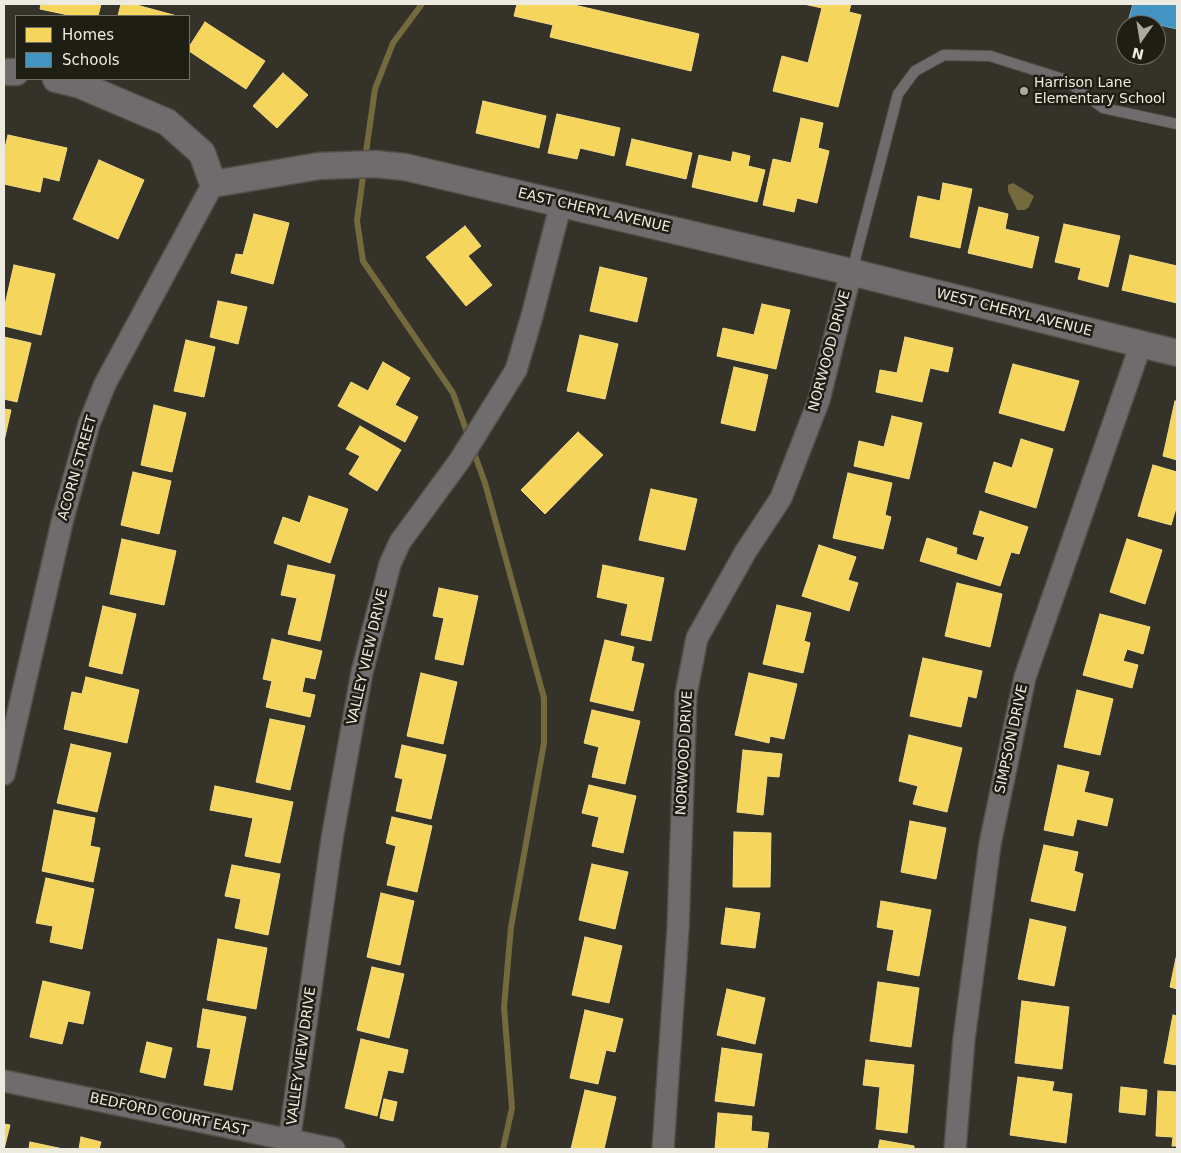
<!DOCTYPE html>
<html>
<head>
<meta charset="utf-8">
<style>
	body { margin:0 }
	#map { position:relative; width:1181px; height:1153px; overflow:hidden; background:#353229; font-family:"DejaVu Sans",sans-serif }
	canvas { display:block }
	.frame { position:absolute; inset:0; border:5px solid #edebe0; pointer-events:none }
	.legend { position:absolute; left:15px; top:15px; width:175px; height:65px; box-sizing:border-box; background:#1f1e15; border:1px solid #717066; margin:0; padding:6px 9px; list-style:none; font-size:15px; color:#edebe0 }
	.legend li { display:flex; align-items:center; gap:10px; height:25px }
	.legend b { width:25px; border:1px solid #717066 }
	.north { position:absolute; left:1116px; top:15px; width:50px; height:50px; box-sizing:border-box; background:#1f1e15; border:1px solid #717066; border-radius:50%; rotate:193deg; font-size:14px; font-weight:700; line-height:20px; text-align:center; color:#edebe0 }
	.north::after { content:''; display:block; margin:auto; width:18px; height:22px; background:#adaaa0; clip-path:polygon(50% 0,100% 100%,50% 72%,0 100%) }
</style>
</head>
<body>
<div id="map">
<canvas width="1181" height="1153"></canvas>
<div class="frame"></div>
<ul class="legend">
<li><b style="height:14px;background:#f6d55c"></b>Homes</li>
<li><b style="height:14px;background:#4393c3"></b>Schools</li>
</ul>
<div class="north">N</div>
</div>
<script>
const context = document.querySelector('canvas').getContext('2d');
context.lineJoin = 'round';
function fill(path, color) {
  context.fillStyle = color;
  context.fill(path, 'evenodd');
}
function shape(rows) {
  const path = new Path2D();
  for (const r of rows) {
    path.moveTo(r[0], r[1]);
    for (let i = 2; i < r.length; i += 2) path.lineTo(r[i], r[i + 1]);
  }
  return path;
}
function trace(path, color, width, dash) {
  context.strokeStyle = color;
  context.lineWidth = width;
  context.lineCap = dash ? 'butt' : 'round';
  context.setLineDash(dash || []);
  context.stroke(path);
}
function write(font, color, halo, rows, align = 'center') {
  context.font = font + ' "DejaVu Sans",sans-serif';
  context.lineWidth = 5;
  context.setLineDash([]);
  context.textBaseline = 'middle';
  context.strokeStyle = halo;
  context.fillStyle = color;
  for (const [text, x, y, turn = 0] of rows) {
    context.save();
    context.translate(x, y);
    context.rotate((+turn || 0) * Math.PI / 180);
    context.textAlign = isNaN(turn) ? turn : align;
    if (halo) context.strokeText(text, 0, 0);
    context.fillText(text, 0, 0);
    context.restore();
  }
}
const water = shape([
	[1013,183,1034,196,1029,207,1025,210,1017,210,1008,191,1008,185]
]);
const homes = shape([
	[41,4,101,4,98,16,73,16,40,9,41,4],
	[121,4,133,4,177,16,118,16,121,4],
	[517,4,570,4,699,34,691,71,550,37,553,25,514,16,517,4],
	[804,4,851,4,849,12,861,15,838,107,773,91,782,56,808,63,822,8,804,4],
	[205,22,265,61,246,89,189,51,189,47,205,22],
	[283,73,308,95,277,128,253,106,283,73],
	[483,101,546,116,539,148,476,133,483,101],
	[557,114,620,128,614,156,580,148,577,159,548,153,557,114],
	[801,118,823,123,818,148,829,151,817,203,797,198,794,212,763,205,773,159,791,163,801,118],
	[8,135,67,148,59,181,43,177,40,192,4,184,4,152,8,135],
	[632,139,692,153,686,179,626,165,632,139],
	[733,152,750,156,748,166,765,170,757,202,692,187,699,155,731,162,733,152],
	[99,160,144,180,118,239,73,219,99,160],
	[943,183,972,189,960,248,910,237,918,196,940,201,943,183],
	[979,207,1008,214,1005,229,1039,237,1032,268,968,253,979,207],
	[254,214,289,223,273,284,231,273,236,254,243,255,254,214],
	[1064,224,1120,236,1108,287,1078,279,1081,268,1055,262,1064,224],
	[465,226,481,246,468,256,492,285,466,306,426,257,465,226],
	[1130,255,1177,266,1177,303,1122,290,1130,255],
	[14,265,55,274,41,335,4,326,4,309,14,265],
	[600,267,647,278,637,322,590,311,600,267],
	[218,301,247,307,238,344,210,337,218,301],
	[762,304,790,310,776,369,717,356,723,328,754,335,762,304],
	[580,335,618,344,605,399,567,391,580,335],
	[4,337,31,343,17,402,4,399,4,337],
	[905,337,953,348,948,372,930,368,922,402,876,392,880,370,897,373,905,337],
	[186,340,215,347,204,397,174,391,186,340],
	[383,362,410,378,395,405,418,417,405,442,338,406,351,382,368,391,383,362],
	[1013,364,1079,381,1064,431,999,413,1013,364],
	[734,367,768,375,755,431,721,423,734,367],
	[1175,401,1177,402,1177,460,1163,456,1175,401],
	[154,405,186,413,172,472,141,465,154,405],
	[4,409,11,410,4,441,4,409],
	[892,416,922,423,909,479,854,466,859,441,884,447,892,416],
	[360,426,401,450,377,491,349,474,360,456,346,449,360,426],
	[578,432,603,455,545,514,521,490,578,432],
	[1021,439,1053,449,1036,508,985,492,994,462,1012,468,1021,439],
	[1153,465,1177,472,1177,505,1171,525,1138,516,1153,465],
	[133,472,171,481,159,534,121,525,133,472],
	[848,473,892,483,885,515,891,517,883,549,833,538,848,473],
	[651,489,697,499,685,550,639,540,651,489],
	[309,496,348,509,330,563,274,543,283,517,300,523,309,496],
	[980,511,1028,527,1019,554,1011,552,1000,586,920,561,927,538,957,548,956,554,977,561,985,537,973,534,980,511],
	[122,539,176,551,164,605,110,594,122,539],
	[1127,539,1162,550,1145,604,1110,592,1127,539],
	[819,545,856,557,848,580,858,583,849,611,802,596,819,545],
	[288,565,335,575,320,641,288,634,297,598,281,595,288,565],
	[603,565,664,578,651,641,621,635,628,604,597,597,603,565],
	[957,583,1002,594,990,647,945,636,957,583],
	[439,588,478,596,463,665,435,659,444,618,433,616,439,588],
	[777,605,811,613,804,641,810,643,803,673,763,664,777,605],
	[103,606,136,614,122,674,89,666,103,606],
	[1100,614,1150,627,1143,654,1127,649,1123,661,1138,665,1132,688,1083,675,1100,614],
	[272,639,322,651,315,679,305,677,302,692,315,695,310,717,266,707,272,681,263,679,272,639],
	[605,640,634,647,631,661,644,664,633,711,590,701,605,640],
	[923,658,982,671,976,698,968,696,961,727,910,716,923,658],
	[421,673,457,682,443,744,407,736,421,673],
	[749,673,797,684,784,739,770,736,769,743,735,735,749,673],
	[86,677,139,690,127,743,64,729,72,692,82,694,86,677],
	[1077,690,1113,699,1100,755,1064,747,1077,690],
	[592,710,640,721,625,784,592,777,599,747,584,743,592,710],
	[270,719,305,726,290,790,256,782,270,719],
	[909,735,962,748,947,812,913,804,918,786,899,781,909,735],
	[71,744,111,753,97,812,57,803,71,744],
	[402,745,446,755,431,819,396,811,403,779,395,777,402,745],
	[743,750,782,754,779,777,767,776,763,815,737,812,743,750],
	[1058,765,1089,772,1084,792,1113,799,1107,826,1077,819,1073,836,1044,830,1058,765],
	[589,785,636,796,623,853,592,846,599,817,582,813,589,785],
	[215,786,293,802,280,863,245,856,253,818,210,810,215,786],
	[54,810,95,818,90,846,100,848,93,882,42,871,54,810],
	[392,817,432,826,417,892,387,885,396,846,386,843,392,817],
	[910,821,946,828,936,879,901,872,910,821],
	[734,832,771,833,770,887,733,887,734,832],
	[1044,845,1078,852,1074,871,1083,874,1075,911,1031,901,1044,845],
	[592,864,628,872,615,929,579,920,592,864],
	[232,865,280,874,268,935,235,928,241,899,225,896,232,865],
	[46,878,94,889,82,949,50,942,53,926,36,923,46,878],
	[381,893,414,901,400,965,367,957,381,893],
	[881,901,931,910,919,976,887,970,894,930,877,927,881,901],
	[726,908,760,913,755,948,721,944,726,908],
	[1030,919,1066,927,1054,986,1018,979,1030,919],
	[585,937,622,946,609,1003,572,995,585,937],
	[218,939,267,948,256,1009,207,1000,218,939],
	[1176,958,1177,958,1177,989,1170,987,1176,958],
	[372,967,404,974,389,1038,357,1030,372,967],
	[43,981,90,992,83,1024,68,1021,62,1044,30,1037,43,981],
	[878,982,919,988,911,1047,870,1041,878,982],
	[727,989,765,998,755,1044,717,1035,727,989],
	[1022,1001,1069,1007,1062,1069,1015,1063,1022,1001],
	[203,1009,246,1017,232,1090,204,1085,211,1049,197,1047,203,1009],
	[585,1010,623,1019,615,1052,606,1050,598,1084,570,1078,585,1010],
	[1173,1015,1177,1016,1177,1065,1164,1063,1173,1015],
	[361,1039,408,1050,403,1073,388,1070,377,1116,345,1108,361,1039],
	[147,1042,172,1048,165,1078,140,1072,147,1042],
	[722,1048,762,1054,754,1106,715,1101,722,1048],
	[866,1060,914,1065,907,1133,876,1129,880,1087,863,1085,866,1060],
	[1018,1077,1054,1082,1052,1091,1072,1094,1066,1143,1010,1135,1018,1077],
	[1121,1087,1147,1090,1145,1115,1119,1112,1121,1087],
	[585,1090,616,1097,604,1149,571,1149,585,1090],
	[1158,1091,1177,1092,1177,1146,1172,1146,1173,1137,1156,1136,1158,1091],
	[384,1099,397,1102,393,1121,380,1118,384,1099],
	[718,1113,752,1116,751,1131,769,1133,767,1149,715,1149,718,1113],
	[4,1124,10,1125,4,1149,4,1124],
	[81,1137,101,1142,99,1149,79,1149,81,1137],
	[880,1140,914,1146,914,1149,878,1149,880,1140],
	[30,1142,63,1149,29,1149,30,1142]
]);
const schools = shape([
	[1133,4,1177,4,1177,29,1129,18,1133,4]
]);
const stream = shape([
	[365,159,375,89,393,43,422,4],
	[364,169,357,221,363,261,453,393,469,438],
	[473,450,485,483,544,698,544,743,511,927,504,1007,512,1108,503,1149]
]);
const service = shape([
	[852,271,898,94,915,71,944,55,990,56,1066,80,1103,108,1177,124]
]);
const minor = shape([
	[4,774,63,518,89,424,105,384,213,184],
	[4,1081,334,1149],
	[288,1149,332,839,362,672,390,564,400,542,460,460,516,370,532,316,561,203],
	[663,1149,678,929,686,694,697,638,746,551,781,498,819,400,851,272],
	[955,1149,964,1039,990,844,1025,677,1141,344]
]);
const tertiary = shape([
	[4,72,16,72],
	[56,79,80,85,167,122,202,153,213,184,319,166,375,164,405,167,851,272,1177,353]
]);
const markers = [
	[1024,91,5,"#adaaa0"]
];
const poiNames = [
	["Harrison Lane",1034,83],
	["Elementary School",1034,99]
];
const streetNames = [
	["EAST CHERYL AVENUE",594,211,13],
	["WEST CHERYL AVENUE",1014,313,14],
	["NORWOOD DRIVE",830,351,-75],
	["ACORN STREET",78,468,-74],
	["VALLEY VIEW DRIVE",368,657,-77],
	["SIMPSON DRIVE",1012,739,-78],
	["NORWOOD DRIVE",685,753,-87],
	["VALLEY VIEW DRIVE",302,1056,-82],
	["BEDFORD COURT EAST",169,1115,12]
];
fill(water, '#746a3d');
fill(homes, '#f6d55c');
trace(homes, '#f3dc84', 1);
fill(schools, '#4393c3');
trace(schools, '#76adcc', 1);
trace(stream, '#746a3d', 6);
trace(service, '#524f47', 12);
trace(minor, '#524f47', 24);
trace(tertiary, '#524f47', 29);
trace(service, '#6f6c6d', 10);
trace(minor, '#6f6c6d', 21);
trace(tertiary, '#6f6c6d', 26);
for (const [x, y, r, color] of markers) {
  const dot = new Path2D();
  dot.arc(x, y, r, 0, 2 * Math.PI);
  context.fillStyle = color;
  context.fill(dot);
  trace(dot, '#1f1e15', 2);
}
write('14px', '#edebe0', '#1f1e15', poiNames, 'left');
write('14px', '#edebe0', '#1f1e15', streetNames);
</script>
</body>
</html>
